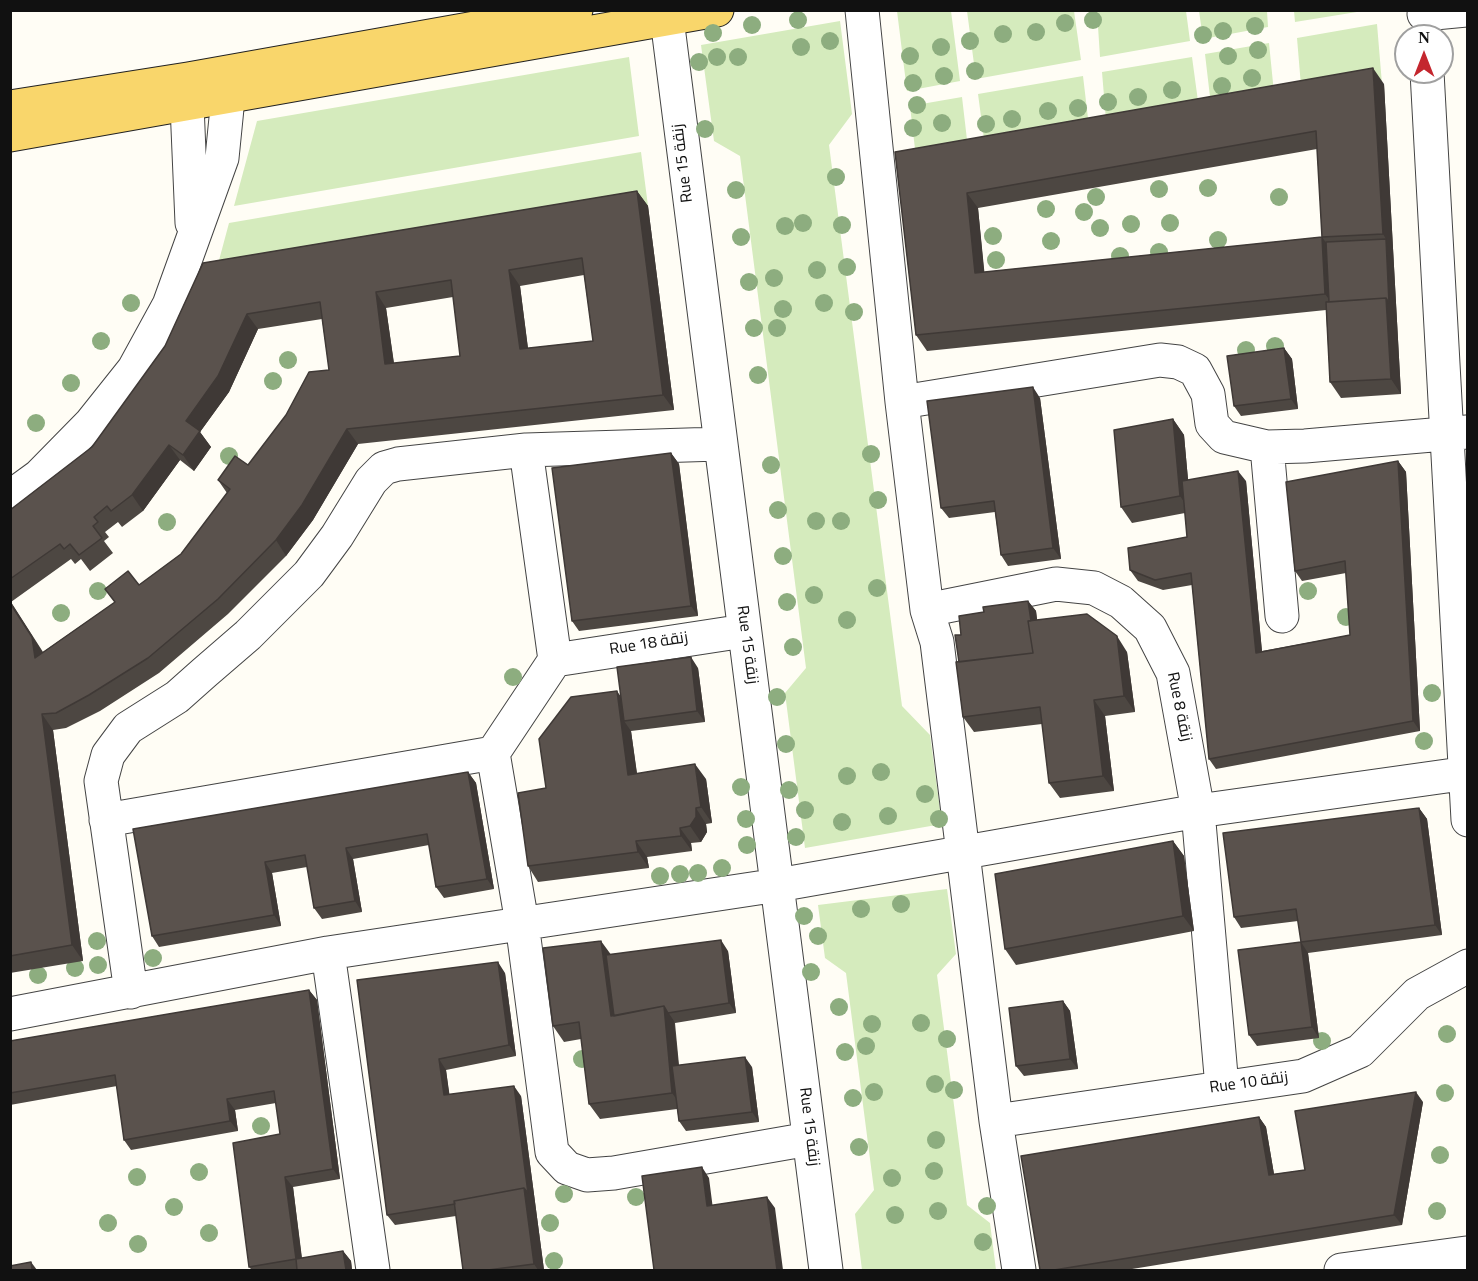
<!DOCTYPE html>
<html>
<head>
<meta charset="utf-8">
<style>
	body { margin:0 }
	#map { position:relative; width:1478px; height:1281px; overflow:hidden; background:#fffdf5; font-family:Georgia,serif }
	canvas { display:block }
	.frame { position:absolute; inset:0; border:12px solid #111; pointer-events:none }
	.north { position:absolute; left:1394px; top:24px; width:60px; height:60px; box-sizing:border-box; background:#fff; border:2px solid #a0a0a0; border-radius:50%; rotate:0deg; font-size:16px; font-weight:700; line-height:24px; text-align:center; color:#111 }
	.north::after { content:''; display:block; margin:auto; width:21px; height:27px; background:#c4262e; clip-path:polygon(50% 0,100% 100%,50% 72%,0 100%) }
</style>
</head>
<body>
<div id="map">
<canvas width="1478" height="1281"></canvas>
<div class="frame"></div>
<div class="north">N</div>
</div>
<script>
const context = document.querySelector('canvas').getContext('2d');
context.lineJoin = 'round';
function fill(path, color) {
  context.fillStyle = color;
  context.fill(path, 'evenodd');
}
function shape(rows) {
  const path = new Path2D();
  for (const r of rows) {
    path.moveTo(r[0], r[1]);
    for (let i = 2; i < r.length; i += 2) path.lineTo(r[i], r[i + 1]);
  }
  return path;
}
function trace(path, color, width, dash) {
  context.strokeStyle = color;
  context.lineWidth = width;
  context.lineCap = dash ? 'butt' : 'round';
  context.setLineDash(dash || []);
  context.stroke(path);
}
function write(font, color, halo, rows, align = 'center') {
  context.font = font + ' Georgia,Cairo,serif';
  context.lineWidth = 6;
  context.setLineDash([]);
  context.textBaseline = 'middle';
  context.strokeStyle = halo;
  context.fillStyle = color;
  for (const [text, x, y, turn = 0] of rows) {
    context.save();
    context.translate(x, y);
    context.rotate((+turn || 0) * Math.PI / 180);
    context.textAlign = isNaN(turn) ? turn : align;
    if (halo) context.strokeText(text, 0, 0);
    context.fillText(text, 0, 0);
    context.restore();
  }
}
const green = shape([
	[897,11,951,11,960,81,907,91],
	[967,11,1074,11,1081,60,976,79],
	[1097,11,1186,11,1190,41,1100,57],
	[1199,11,1267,11,1268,27,1203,39],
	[1294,11,1294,10,1363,11,1295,22],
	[840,21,852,114,829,145,902,706,930,735,942,824,805,848,785,693,806,668,740,156,714,141,701,45],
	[1377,24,1382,84,1302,98,1297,38],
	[1269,43,1275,103,1212,114,1205,54],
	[629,57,639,136,234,206,257,121],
	[1192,57,1200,116,1107,132,1102,72],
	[1083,76,1090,135,986,154,978,94],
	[962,97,969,157,917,166,910,106],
	[641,152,648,206,214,279,229,223],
	[947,889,956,954,937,975,967,1205,990,1223,996,1270,862,1270,855,1214,874,1190,846,973,825,958,818,905]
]);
const minor = shape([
	[862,10,902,402,927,610,937,642,996,1121,1019,1270],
	[1424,14,1466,10],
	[667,19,826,1270],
	[1427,72,1468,820],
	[187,105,192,223],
	[902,402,1160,360,1178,362,1195,370,1208,394,1212,424,1224,437,1267,447,1305,446,1467,432],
	[1267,447,1282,616],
	[10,497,39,476,91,423,134,369,169,305,222,158,228,98],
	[927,610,1056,584,1094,588,1121,602,1150,628,1173,673,1198,811,1222,1087],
	[555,660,744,631],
	[493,753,522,923,552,1152,567,1168,587,1175,614,1173,809,1139],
	[106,820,493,753,555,660,526,450],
	[328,953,373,1270],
	[131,992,101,781,108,755,128,728,177,697,204,673,248,635,309,574,337,536,371,481,384,468,398,464,526,450,719,444],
	[10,1014,328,953,778,885,1198,811,1468,773],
	[996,1121,1303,1076,1360,1051,1417,994,1468,966],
	[1341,1270,1466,1253]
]);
const major = shape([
	[10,107,188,79,576,10],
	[10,135,717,10]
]);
const trees = [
	[798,20],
	[1093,20],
	[1065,23],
	[752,25],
	[1255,26],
	[1223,31],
	[1036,32],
	[713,33],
	[1003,34],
	[1203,35],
	[830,41],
	[970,41],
	[801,47],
	[941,47],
	[1258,50],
	[910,56],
	[1228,56],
	[717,57],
	[738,57],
	[699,62],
	[975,71],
	[944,76],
	[1252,78],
	[913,83],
	[1222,86],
	[1172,90],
	[1138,97],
	[1108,102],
	[917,105],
	[1078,108],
	[1048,111],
	[1012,119],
	[942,123],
	[986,124],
	[913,128],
	[705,129],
	[836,177],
	[1208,188],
	[1159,189],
	[736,190],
	[1096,197],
	[1279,197],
	[1046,209],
	[1084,212],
	[803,223],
	[1170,223],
	[1131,224],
	[842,225],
	[785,226],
	[1100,228],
	[993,236],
	[741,237],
	[1218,240],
	[1051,241],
	[1159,252],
	[1120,256],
	[996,260],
	[847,267],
	[817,270],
	[774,278],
	[749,282],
	[131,303],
	[824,303],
	[783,309],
	[854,312],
	[754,328],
	[777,328],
	[101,341],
	[1275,346],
	[1246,350],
	[288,360],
	[758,375],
	[273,381],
	[71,383],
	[36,423],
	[871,454],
	[229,456],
	[771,465],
	[878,500],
	[778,510],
	[816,521],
	[841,521],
	[167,522],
	[783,556],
	[877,588],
	[98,591],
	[1308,591],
	[814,595],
	[787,602],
	[61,613],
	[1346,617],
	[847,620],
	[793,647],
	[513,677],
	[1432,693],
	[777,697],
	[1424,741],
	[786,744],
	[881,772],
	[847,776],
	[741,787],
	[789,790],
	[925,794],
	[805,810],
	[888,816],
	[746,819],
	[939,819],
	[842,822],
	[796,837],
	[747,845],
	[722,868],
	[698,873],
	[680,874],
	[660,876],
	[901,904],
	[861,909],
	[804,916],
	[818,936],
	[97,941],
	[153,958],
	[98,965],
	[75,968],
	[811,972],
	[38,975],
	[839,1007],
	[921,1023],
	[872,1024],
	[1447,1034],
	[947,1039],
	[1322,1041],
	[866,1046],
	[845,1052],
	[582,1059],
	[935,1084],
	[954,1090],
	[874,1092],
	[1445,1093],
	[853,1098],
	[261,1126],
	[936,1140],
	[859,1147],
	[1440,1155],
	[934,1171],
	[199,1172],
	[137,1177],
	[892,1178],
	[564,1194],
	[636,1197],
	[987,1206],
	[174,1207],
	[938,1211],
	[1437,1211],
	[895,1215],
	[108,1223],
	[550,1223],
	[209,1233],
	[983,1242],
	[138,1244],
	[554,1261]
];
const wall = shape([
	[1384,84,1401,394,1341,398,1330,382,1326,310,927,351,916,335,895,152],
	[1317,149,1322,237,984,272,978,208],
	[637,191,648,206,674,410,358,444,313,520,286,556,228,614,159,673,100,711,66,728,53,730,83,961,10,973,10,510,92,447,165,346,203,263],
	[584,275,593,341,528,348,520,286],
	[453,297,460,356,394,363,386,308],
	[322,319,329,370,248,465,218,480,227,493,181,554,139,585,105,589,115,602,43,652,11,602,71,559,75,564,81,559,90,571,113,553,104,541,109,537,105,532,118,522,122,527,143,511,180,460,194,471,211,447,200,432,229,392,258,329],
	[1284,348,1292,359,1298,409,1241,416,1234,406],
	[1040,398,1061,559,1008,566,1001,555,995,512,949,518,941,508],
	[1173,419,1184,435,1188,480,1246,481,1262,651,1350,635,1346,573,1302,581,1295,571,1398,461,1406,472,1420,731,1216,769,1209,759,1192,585,1163,590,1138,581,1130,570,1187,537,1185,513,1132,523,1121,507],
	[671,453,679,464,698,616,579,631,572,621],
	[1028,601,1036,611,1037,620,1127,652,1135,712,1105,716,1114,791,1060,798,1049,783,1042,724,974,732,963,717,959,662,961,635,984,612],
	[698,668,705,722,631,731,637,773,706,779,712,823,706,824,707,832,701,842,691,843,692,851,647,857,649,868,538,882,528,866,546,788,621,696],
	[468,772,476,783,494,889,444,898,436,887,429,845,353,859,362,912,322,919,314,908,307,867,272,873,281,926,159,947,152,936,133,829],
	[1419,808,1427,819,1442,935,1308,953,1301,942,1298,921,1241,928,1234,917],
	[1173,841,1184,856,1194,931,1016,965,1005,949],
	[1301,942,1308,953,1319,1038,1257,1046,1249,1035],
	[728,951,736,1013,675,1023,679,1065,752,1067,759,1122,686,1131,679,1121,677,1109,600,1119,589,1104,581,1039,564,1042,553,1026,610,954],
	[505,973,516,1056,446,1070,449,1094,521,1096,544,1270,463,1270,456,1216,395,1225,387,1215,357,980],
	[309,990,317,1000,340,1179,293,1187,302,1258,343,1251,351,1261,352,1270,252,1270,249,1267,280,1134,276,1103,235,1110,238,1131,131,1150,124,1140,117,1086,10,1105,10,1041],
	[1063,1001,1070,1011,1078,1069,1024,1076,1016,1066],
	[1423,1102,1402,1225,1126,1270,1040,1270,1259,1117,1266,1127,1274,1174,1305,1170]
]);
const shadedWall = shape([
	[1373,68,1384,84,1401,394,1391,379,1386,298,1386,239,1383,234],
	[637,191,648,206,674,410,663,395],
	[967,193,978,208,986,288,975,273],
	[1322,237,1333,253,1334,306,1325,294],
	[509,270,520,286,530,365,520,349],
	[376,292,386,308,396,379,385,364],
	[247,314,258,329,229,392,200,432,211,447,194,471,183,455,186,421],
	[1284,348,1292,359,1298,409,1291,399],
	[1033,387,1040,398,1061,559,1053,548],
	[1173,419,1184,435,1191,512,1180,496],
	[347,429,358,444,313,520,286,556,276,540],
	[169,445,180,460,143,511,132,495],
	[671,453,679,464,698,616,691,606],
	[1398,461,1406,472,1420,731,1413,721],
	[1238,471,1246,481,1263,663,1256,653],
	[10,601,43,653,35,658,10,603],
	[1028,601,1036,611,1043,668,1036,658],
	[1117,636,1127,652,1135,712,1124,696],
	[691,657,698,668,705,722,697,711],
	[617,691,628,707,624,721,631,731,639,790,628,775],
	[1094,700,1105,716,1114,791,1103,776],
	[42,714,53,730,83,961,72,945],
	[695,764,706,779,712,823,701,807],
	[468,772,476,783,494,889,487,879],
	[696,808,706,824,707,832,701,842,690,826],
	[1419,808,1427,819,1442,935,1435,925],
	[680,828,691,843,692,851,681,836],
	[636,841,647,857,649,868,638,852],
	[1173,841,1184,856,1194,931,1183,916],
	[346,848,353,859,362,912,355,901],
	[265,862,272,873,281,926,274,915],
	[721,940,728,951,736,1013,729,1003],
	[601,941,612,956,620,1020,611,1016],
	[1301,942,1308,953,1319,1038,1312,1027],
	[498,962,505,973,516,1056,509,1045],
	[309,990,317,1000,340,1179,333,1169],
	[1063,1001,1070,1011,1078,1069,1070,1059],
	[664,1006,674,1021,683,1108,672,1093],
	[745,1057,752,1067,759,1122,752,1112],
	[439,1059,446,1070,451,1105,444,1095],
	[514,1086,521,1096,544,1270,538,1270,534,1264,524,1188],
	[1416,1092,1423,1102,1402,1225,1394,1215],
	[227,1099,235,1110,238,1131,230,1121],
	[1259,1117,1266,1127,1276,1186,1269,1175],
	[702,1167,709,1178,714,1217,707,1206],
	[285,1177,293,1187,303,1269,296,1259],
	[767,1197,775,1208,783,1270,777,1270],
	[343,1251,351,1261,352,1270,346,1270],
	[31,1262,37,1270,32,1270]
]);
const building = shape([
	[1373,68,1383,234,1322,237,1325,294,916,335,895,152,1373,68],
	[1316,131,1322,237,975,273,967,193,1316,131],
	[637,191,663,395,347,429,302,505,276,540,218,599,148,658,89,695,56,713,42,714,72,945,10,956,10,603,32,637,35,658,115,602,105,589,128,571,139,585,181,554,230,489,218,480,235,456,248,465,286,415,309,372,329,370,320,302,247,314,218,376,186,421,200,431,183,455,169,445,132,495,111,511,107,506,94,517,98,522,93,526,102,538,79,555,70,544,64,549,60,544,10,579,10,510,92,447,165,346,203,263,637,191],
	[582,258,593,341,520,349,509,270,582,258],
	[451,280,460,356,385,364,376,292,451,280],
	[1386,239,1389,303,1386,298,1329,302,1326,242,1386,239],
	[1386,298,1391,379,1330,382,1326,302,1386,298],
	[1284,348,1291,399,1234,406,1227,356,1284,348],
	[1033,387,1053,548,1001,555,994,501,941,508,927,401,1033,387],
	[1173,419,1180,496,1121,507,1114,430,1173,419],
	[671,453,691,606,572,621,552,468,671,453],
	[1398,461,1413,721,1209,759,1191,573,1155,580,1130,570,1128,548,1187,537,1182,481,1238,471,1256,653,1350,635,1345,561,1295,571,1286,482,1398,461],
	[1028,601,1031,621,1028,621,1033,653,959,662,955,635,961,635,959,616,984,612,983,607,1028,601],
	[1087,614,1117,636,1124,696,1094,700,1103,776,1049,783,1040,707,963,717,956,662,1033,653,1028,621,1087,614],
	[691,657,697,711,624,721,617,667,691,657],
	[617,691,628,775,695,764,701,807,696,808,696,817,690,826,680,828,681,836,636,841,638,852,528,866,518,793,546,788,539,739,571,697,617,691],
	[468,772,487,879,436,887,427,834,346,848,355,901,314,908,305,855,265,862,274,915,152,936,133,829,468,772],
	[1419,808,1435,925,1301,942,1296,909,1234,917,1223,833,1419,808],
	[1173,841,1183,916,1005,949,995,874,1173,841],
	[721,940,729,1003,668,1013,664,1006,614,1016,606,955,721,940],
	[601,941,611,1016,664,1006,672,1093,589,1104,579,1022,553,1026,543,948,601,941],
	[1301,942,1312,1027,1249,1035,1238,950,1301,942],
	[498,962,509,1045,439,1059,444,1095,514,1086,528,1193,524,1188,454,1201,455,1204,387,1215,357,980,498,962],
	[309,990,333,1169,285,1177,296,1259,343,1251,346,1270,297,1270,296,1259,249,1267,233,1143,280,1134,274,1091,227,1099,230,1121,124,1140,115,1075,10,1093,10,1041,309,990],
	[1063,1001,1070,1059,1016,1066,1009,1008,1063,1001],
	[745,1057,752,1112,679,1121,672,1066,745,1057],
	[1416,1092,1394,1215,1054,1270,1040,1270,1021,1156,1259,1117,1269,1175,1305,1170,1295,1111,1416,1092],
	[702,1167,707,1206,767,1197,777,1270,654,1270,642,1176,702,1167],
	[524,1188,534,1264,488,1270,463,1270,454,1201,524,1188],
	[31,1262,32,1270,10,1270,10,1266,31,1262]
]);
const streetNames = [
	["Rue 15 زنقة",684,163,-97],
	["Rue 18 زنقة",649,645,-9],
	["Rue 15 زنقة",746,645,82],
	["Rue 8 زنقة",1178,707,78],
	["Rue 10 زنقة",1249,1084,-8],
	["Rue 15 زنقة",808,1127,83]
];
fill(green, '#d5ebbd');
trace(minor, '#444', 35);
trace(major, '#222', 35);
trace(minor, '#fff', 33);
trace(major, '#f9d66b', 33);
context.fillStyle = '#8dad7f';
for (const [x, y] of trees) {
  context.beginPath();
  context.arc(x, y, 9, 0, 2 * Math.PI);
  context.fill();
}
fill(wall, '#4d4742');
fill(shadedWall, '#3f3936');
fill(building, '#5a524d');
trace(building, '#3f3936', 1.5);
write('16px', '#111', '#fff', streetNames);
</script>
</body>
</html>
